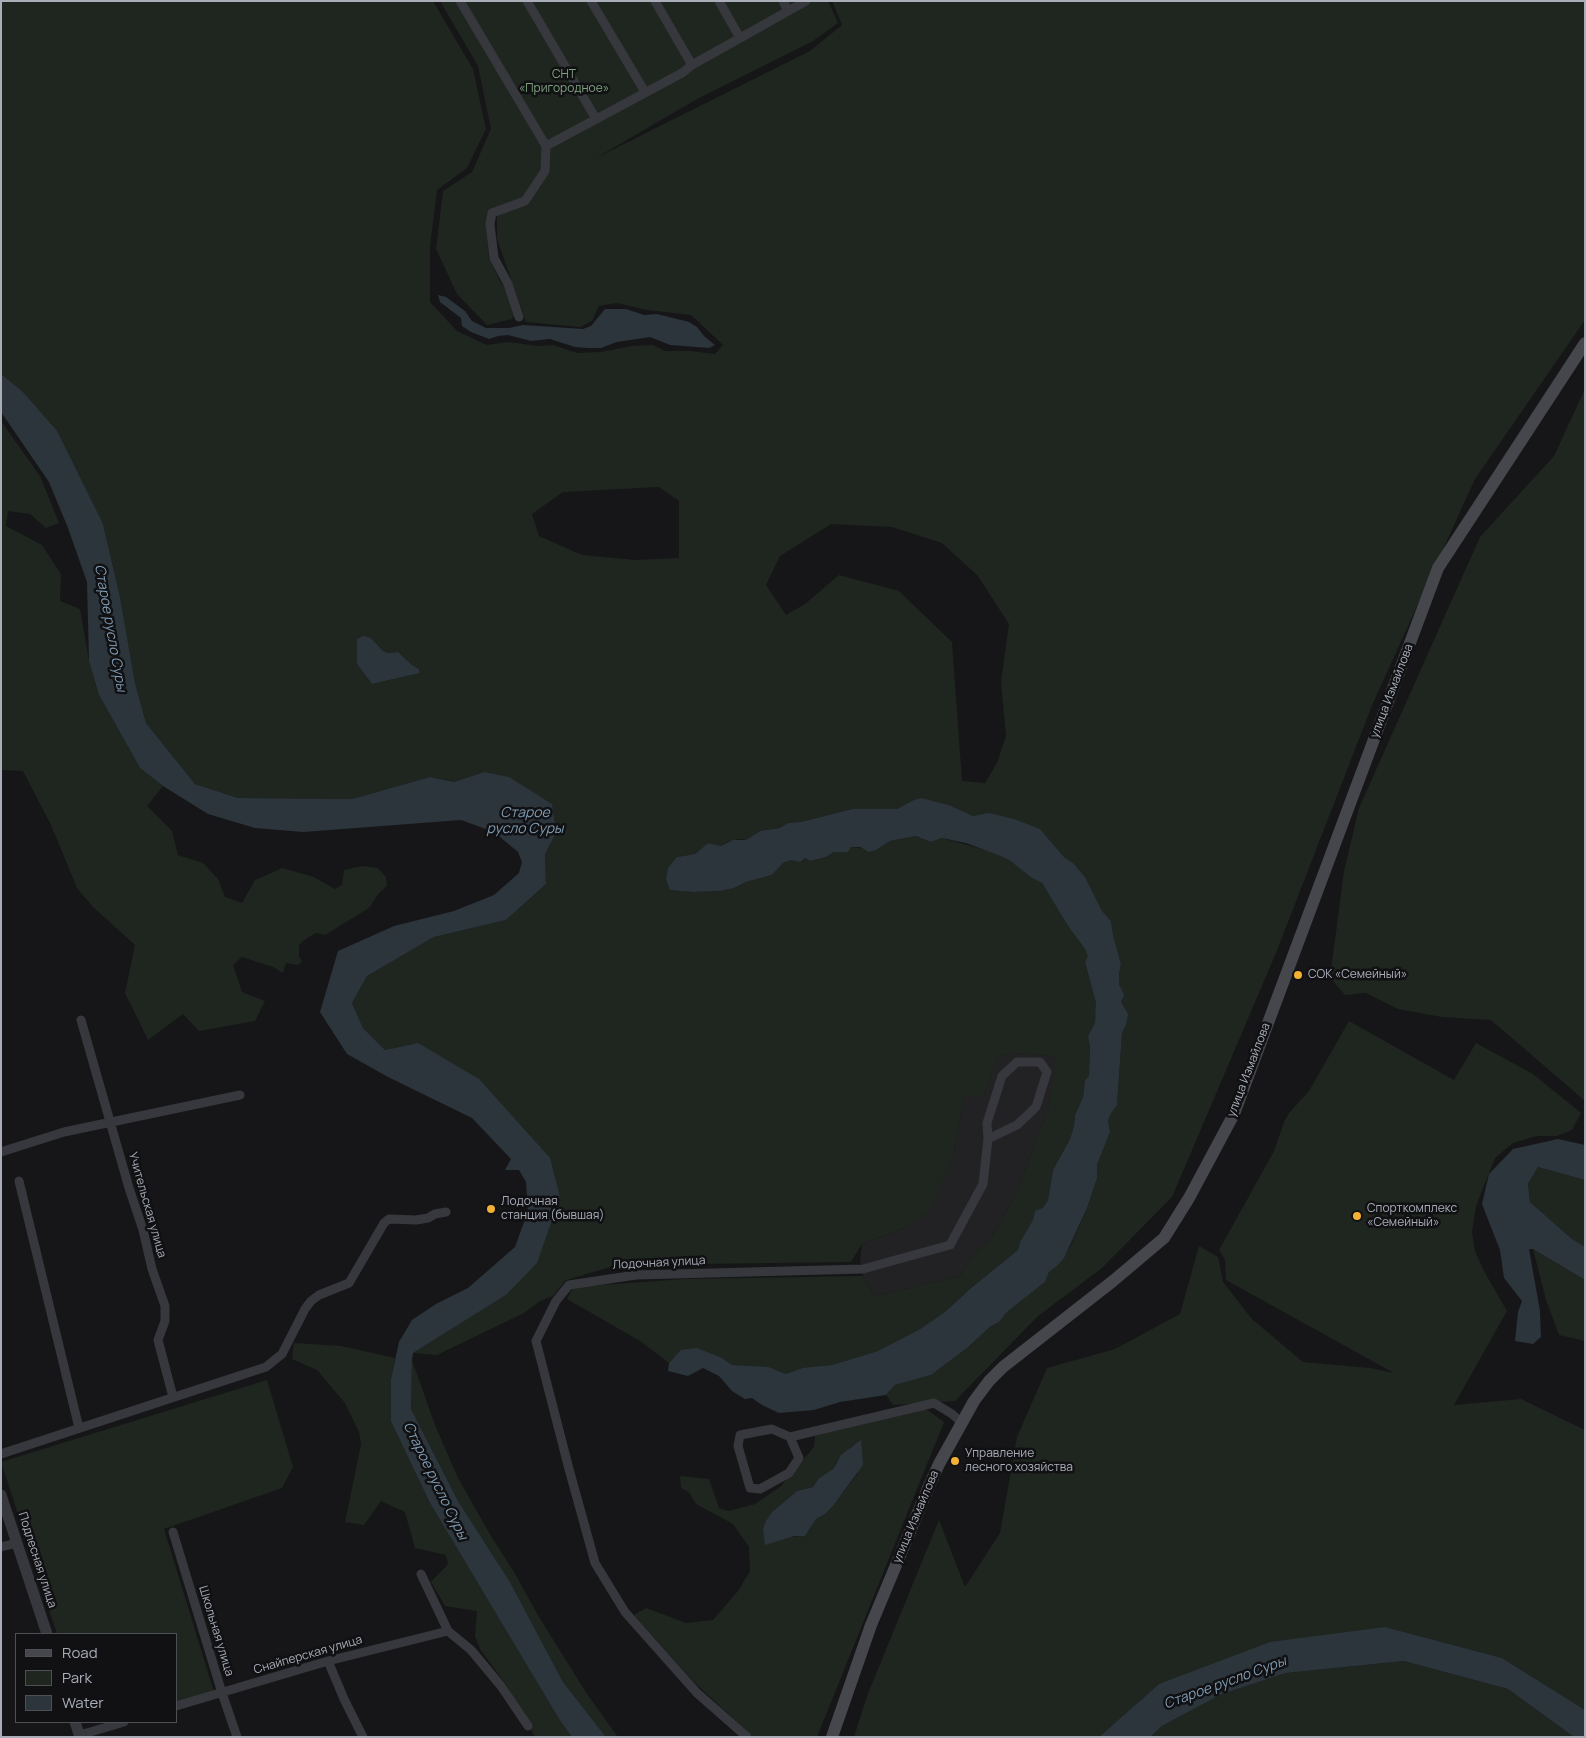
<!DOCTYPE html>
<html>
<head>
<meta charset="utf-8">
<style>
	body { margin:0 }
	#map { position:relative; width:1586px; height:1738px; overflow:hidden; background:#161618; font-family:Manrope,sans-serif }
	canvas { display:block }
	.frame { position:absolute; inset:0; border:2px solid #a8adb8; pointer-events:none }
	.legend { position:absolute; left:15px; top:1633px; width:162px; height:90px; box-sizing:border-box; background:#111113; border:1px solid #4d4f55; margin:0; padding:6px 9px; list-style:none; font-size:15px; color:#a8adb8 }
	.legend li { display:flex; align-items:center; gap:10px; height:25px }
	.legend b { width:25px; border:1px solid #4d4f55 }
</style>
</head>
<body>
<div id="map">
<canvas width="1586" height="1738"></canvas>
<div class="frame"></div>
<ul class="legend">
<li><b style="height:6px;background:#45474d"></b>Road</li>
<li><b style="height:14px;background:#1e261f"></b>Park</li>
<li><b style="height:14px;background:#2c353c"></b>Water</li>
</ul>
</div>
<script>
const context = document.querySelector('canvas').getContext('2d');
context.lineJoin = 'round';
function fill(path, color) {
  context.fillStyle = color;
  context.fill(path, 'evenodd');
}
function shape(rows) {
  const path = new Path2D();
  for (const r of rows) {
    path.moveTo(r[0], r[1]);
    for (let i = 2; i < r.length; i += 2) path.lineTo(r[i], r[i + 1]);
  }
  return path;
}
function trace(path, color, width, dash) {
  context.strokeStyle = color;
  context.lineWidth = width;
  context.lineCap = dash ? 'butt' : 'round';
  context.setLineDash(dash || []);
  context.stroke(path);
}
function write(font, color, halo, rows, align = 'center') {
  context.font = font + ' Manrope,sans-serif';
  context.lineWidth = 5;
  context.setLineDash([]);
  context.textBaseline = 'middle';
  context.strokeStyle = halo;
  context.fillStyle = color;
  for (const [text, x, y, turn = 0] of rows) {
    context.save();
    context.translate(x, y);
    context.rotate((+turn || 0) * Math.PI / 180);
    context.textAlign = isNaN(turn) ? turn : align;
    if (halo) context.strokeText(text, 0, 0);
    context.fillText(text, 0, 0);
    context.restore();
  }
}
const built = shape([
	[1018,1053,1057,1057,1049,1105,1017,1192,990,1240,970,1258,960,1276,874,1296,863,1276,863,1269,860,1262,862,1244,909,1226,953,1159,964,1096,984,1096,997,1056]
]);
const green = shape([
	[1,1,433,1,473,69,486,129,467,168,437,190,430,247,430,302,457,331,487,345,508,342,538,346,553,345,577,353,600,352,632,346,653,345,665,351,691,351,715,354,723,345,691,315,647,310,617,303,599,306,592,321,580,327,526,322,497,239,497,215,488,213,486,224,489,258,500,281,509,293,515,313,512,319,487,325,457,294,436,249,443,191,472,172,491,129,478,66,440,1,828,1,838,23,813,41,697,99,596,158,810,51,842,25,832,1,1585,1,1585,320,1475,479,1373,703,1276,953,1172,1197,1102,1268,1038,1316,955,1401,893,1405,886,1395,895,1385,931,1375,967,1348,991,1326,999,1322,1007,1312,1045,1282,1049,1272,1057,1266,1070,1247,1087,1208,1097,1178,1097,1165,1110,1132,1108,1121,1110,1115,1117,1105,1122,1033,1126,1025,1121,1002,1123,995,1119,984,1119,974,1121,964,1113,935,1111,921,1102,911,1085,877,1073,863,1064,857,1040,829,981,815,973,816,949,805,922,798,897,809,852,809,801,822,788,823,780,828,760,831,746,840,738,839,726,843,721,846,708,843,695,854,677,857,670,890,693,892,721,891,734,888,746,882,772,875,783,863,791,860,800,862,805,858,812,861,826,857,834,852,842,852,851,847,876,850,890,841,916,836,931,842,942,838,989,851,1009,860,1032,878,1042,883,1068,926,1085,949,1089,956,1085,962,1096,1003,1096,1013,1095,1023,1088,1036,1090,1047,1089,1076,1085,1080,1083,1097,1075,1115,1074,1126,1070,1139,1053,1170,1048,1200,1043,1208,1035,1212,1033,1220,1020,1242,1018,1250,971,1288,945,1312,920,1329,878,1351,832,1365,786,1374,777,1370,732,1365,722,1358,674,1357,669,1363,640,1341,567,1299,573,1287,685,1279,863,1276,874,1296,960,1276,970,1258,990,1240,1017,1192,1049,1105,1056,1057,1018,1053,997,1056,984,1096,964,1096,953,1159,928,1211,909,1226,862,1244,851,1262,617,1265,566,1280,553,1296,540,1301,524,1313,437,1355,413,1353,506,1295,560,1197,419,1043,385,1050,363,1028,352,1003,367,976,434,937,506,920,546,884,545,854,556,833,484,772,454,782,430,777,352,799,238,798,195,784,146,723,135,683,120,597,103,524,22,391,1,374],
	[659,487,679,501,679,558,635,560,582,555,539,536,532,514,563,492],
	[831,524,892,527,942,543,978,576,1009,624,1001,682,1006,736,997,763,985,783,962,781,952,642,899,591,839,575,805,604,786,615,766,585,780,556],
	[371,638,383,651,388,653,398,652,412,665,419,669,420,673,372,684,357,664,357,639],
	[1585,389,1585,1101,1491,1020,1442,1017,1398,1009,1366,993,1345,995,1330,978,1344,871,1359,808,1480,537,1554,456],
	[1,421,40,476,59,523,46,528,30,514,8,511,6,526,42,545,61,574,60,601,80,609,89,661,99,695,140,768,163,786,147,806,172,831,178,855,203,863,218,879,225,897,242,903,255,880,282,868,314,877,335,889,342,885,344,870,362,866,378,868,386,877,387,886,379,893,369,908,325,935,316,933,307,938,299,945,299,956,302,962,297,965,286,963,283,973,273,967,242,957,233,965,242,992,265,1001,255,1021,199,1031,183,1014,148,1040,125,993,135,945,93,907,77,888,51,825,23,771,1,770],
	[1349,1021,1454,1080,1476,1043,1533,1074,1581,1113,1572,1130,1557,1136,1536,1136,1513,1143,1495,1158,1476,1206,1472,1232,1475,1251,1484,1271,1507,1311,1454,1405,1521,1399,1585,1430,1585,1710,1502,1658,1385,1627,1159,1684,1099,1737,854,1737,867,1696,939,1520,965,1587,1000,1533,1017,1437,1047,1368,1115,1349,1180,1314,1199,1246,1218,1257,1223,1282,1252,1319,1303,1362,1370,1368,1394,1373,1226,1280,1225,1260,1219,1250,1274,1151,1284,1122,1289,1113,1309,1091],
	[1538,1167,1585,1180,1585,1247,1572,1239,1530,1202,1528,1184],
	[1533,1249,1585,1280,1585,1341,1559,1335,1546,1300],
	[294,1343,341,1346,395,1358,391,1379,392,1421,430,1503,559,1719,572,1737,535,1737,507,1686,480,1649,475,1636,477,1611,445,1606,431,1582,448,1564,446,1555,415,1548,405,1512,381,1501,364,1525,345,1522,361,1444,359,1432,345,1403,317,1370,292,1359],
	[412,1360,435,1425,458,1478,491,1536,514,1572,539,1617,587,1694,618,1737,606,1737,563,1682,510,1582,458,1501,411,1409],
	[267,1380,293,1467,282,1488,164,1529,214,1692,176,1703,176,1634,57,1634,1,1462],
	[926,1409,944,1422,817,1737,753,1737,693,1681,634,1615,646,1608,686,1623,713,1620,738,1591,750,1571,749,1547,733,1524,696,1504,689,1492,681,1488,680,1476,709,1479,719,1508,729,1511,755,1504,781,1486,814,1447,815,1436],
	[853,1445,858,1473,833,1506,825,1514,816,1519,805,1536,765,1538,763,1529,772,1512,797,1491,813,1487,819,1478,833,1469,836,1462],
	[1404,1661,1508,1689,1574,1737,1150,1737,1162,1726,1222,1694,1286,1673]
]);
const water = shape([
	[438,295,446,297,465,311,472,321,486,328,509,328,523,325,583,329,591,326,605,309,626,309,644,315,657,314,689,322,697,327,704,336,715,345,709,348,670,345,650,337,617,342,601,348,588,348,575,347,550,339,531,341,508,335,498,336,489,339,471,332,462,326,461,318,440,302],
	[1,374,22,391,57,431,103,524,120,597,135,683,146,723,195,784,238,798,352,799,430,777,454,782,484,772,509,777,552,804,556,833,545,854,546,884,506,920,434,937,367,976,352,1003,363,1028,385,1050,418,1043,479,1079,550,1158,560,1197,537,1263,506,1295,413,1353,412,1360,411,1409,458,1501,510,1582,563,1682,606,1737,572,1737,559,1719,430,1503,391,1421,391,1379,399,1342,412,1320,436,1304,468,1288,515,1247,528,1211,526,1182,519,1170,505,1170,511,1159,472,1118,388,1077,347,1054,320,1012,338,951,394,926,454,911,494,895,519,873,522,862,518,852,494,832,461,820,303,832,255,828,208,814,163,786,140,768,99,695,89,661,87,582,68,528,49,482,1,412],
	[364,636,371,638,383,651,388,653,398,652,412,665,419,669,420,673,372,684,357,664,357,639],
	[922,798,949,805,973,816,989,813,1014,819,1040,829,1064,857,1073,863,1085,877,1102,911,1111,921,1113,935,1121,964,1119,974,1119,984,1124,995,1121,1002,1128,1014,1126,1025,1122,1033,1117,1105,1110,1115,1108,1121,1110,1132,1097,1165,1097,1178,1087,1208,1064,1258,1057,1266,1049,1272,1045,1282,1007,1312,999,1322,991,1326,967,1348,931,1375,895,1385,886,1395,840,1402,814,1410,779,1413,762,1405,752,1398,745,1399,732,1391,719,1376,703,1368,688,1376,668,1371,669,1363,681,1350,697,1348,722,1358,732,1365,768,1367,786,1374,803,1368,832,1365,878,1351,920,1329,945,1312,971,1288,1018,1250,1020,1242,1033,1220,1035,1211,1043,1208,1048,1200,1053,1170,1070,1139,1074,1126,1075,1115,1083,1097,1085,1080,1089,1076,1090,1047,1088,1036,1095,1023,1096,1003,1085,962,1088,956,1085,949,1068,926,1042,883,1032,878,1009,860,998,855,966,843,942,838,931,842,916,836,890,841,876,850,869,852,860,847,851,847,848,852,834,852,826,857,811,861,805,858,800,862,791,860,783,863,772,875,746,882,734,888,721,891,693,892,670,890,666,879,668,868,677,857,695,854,708,843,721,846,733,840,746,840,760,831,780,828,788,823,801,822,852,809,897,809,914,800],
	[1558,1139,1585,1145,1585,1180,1538,1167,1528,1184,1530,1202,1572,1239,1585,1247,1585,1280,1533,1249,1529,1249,1540,1311,1541,1337,1533,1344,1515,1341,1518,1312,1522,1301,1504,1278,1500,1250,1482,1204,1489,1174,1513,1149],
	[861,1440,863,1465,833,1506,825,1514,816,1519,805,1536,794,1536,765,1545,763,1529,766,1521,772,1512,797,1491,813,1487,819,1478,833,1469,841,1455],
	[1385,1627,1502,1658,1585,1710,1585,1737,1574,1737,1508,1689,1404,1661,1286,1673,1222,1694,1162,1726,1150,1737,1099,1737,1159,1684,1270,1642]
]);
const minor = shape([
	[460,1,546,146],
	[527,1,596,119],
	[591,1,645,92],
	[655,1,692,65],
	[719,1,740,38],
	[783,1,788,11],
	[519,317,508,284,494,258,490,224,492,213,525,201,545,171,546,146,682,73,692,65,806,1],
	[81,1020,129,1188,143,1230,152,1269,165,1306,165,1321,158,1340,173,1397],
	[1,1152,64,1132,240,1095],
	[19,1181,79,1428],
	[790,1437,799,1458,789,1473,760,1489,750,1488,738,1446,740,1435,772,1429,790,1437,934,1403,952,1414,961,1422],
	[1,1454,266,1367,282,1354,305,1309,311,1301,319,1295,349,1283,384,1223,389,1219,416,1220,428,1218,435,1214,446,1212],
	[173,1532,222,1693,237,1737],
	[1,1547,17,1543],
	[421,1574,448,1631,471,1650,501,1686,528,1726],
	[328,1661,344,1699,363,1737],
	[176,1706,328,1661,448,1631],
	[80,1735,124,1722],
	[747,1737,697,1693,625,1612,595,1563,569,1469,536,1341,556,1301,569,1285,636,1275,863,1269,950,1245,983,1184,988,1139,987,1123,1002,1076,1017,1062,1040,1062,1047,1072,1036,1107,1017,1125,988,1139]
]);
const tertiary = shape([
	[1,1495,47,1634],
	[75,1722,80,1737]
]);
const secondary = shape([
	[832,1737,871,1625,929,1486,939,1464,974,1401,989,1381,1003,1367,1113,1281,1164,1238,1189,1198,1234,1114,1438,568,1585,343]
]);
const markers = [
	[1298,975,5,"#f2b134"],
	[491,1209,5,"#f2b134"],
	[1357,1216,5,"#f2b134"],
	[955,1461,5,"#f2b134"]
];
const parkNames = [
	["СНТ",564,75],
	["«Пригородное»",564,89]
];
const streetNames = [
	["улица Измайлова",1392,691,-69],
	["улица Измайлова",1249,1070,-69],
	["Учительская улица",147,1205,74],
	["Лодочная улица",659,1263,-3],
	["улица Измайлова",916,1517,-67],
	["Подлесная улица",37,1560,72],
	["Школьная улица",216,1631,73],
	["Снайперская улица",308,1655,-16]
];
const poiNames = [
	["СОК «Семейный»",1308,975],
	["Лодочная",501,1202],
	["станция (бывшая)",501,1216],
	["Спорткомплекс",1367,1209],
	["«Семейный»",1367,1223],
	["Управление",965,1454],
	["лесного хозяйства",965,1468]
];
const waterNames = [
	["Старое русло Суры",110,628,80],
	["Старое",525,813],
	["русло Суры",525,829],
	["Старое русло Суры",435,1481,64],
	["Старое русло Суры",1225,1683,-20]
];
fill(built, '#222225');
fill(green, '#1e261f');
fill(water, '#2c353c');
trace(minor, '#37383d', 9);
trace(tertiary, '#37383d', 11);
trace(secondary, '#45474d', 12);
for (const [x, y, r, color] of markers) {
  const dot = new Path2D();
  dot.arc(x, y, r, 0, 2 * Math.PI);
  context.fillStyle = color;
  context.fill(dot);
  trace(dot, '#111113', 2);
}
write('12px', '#7fa381', '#111113', parkNames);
write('12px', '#a8adb8', '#111113', streetNames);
write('12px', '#a8adb8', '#111113', poiNames, 'left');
write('italic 14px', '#7f9bb3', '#111113', waterNames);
</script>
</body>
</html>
